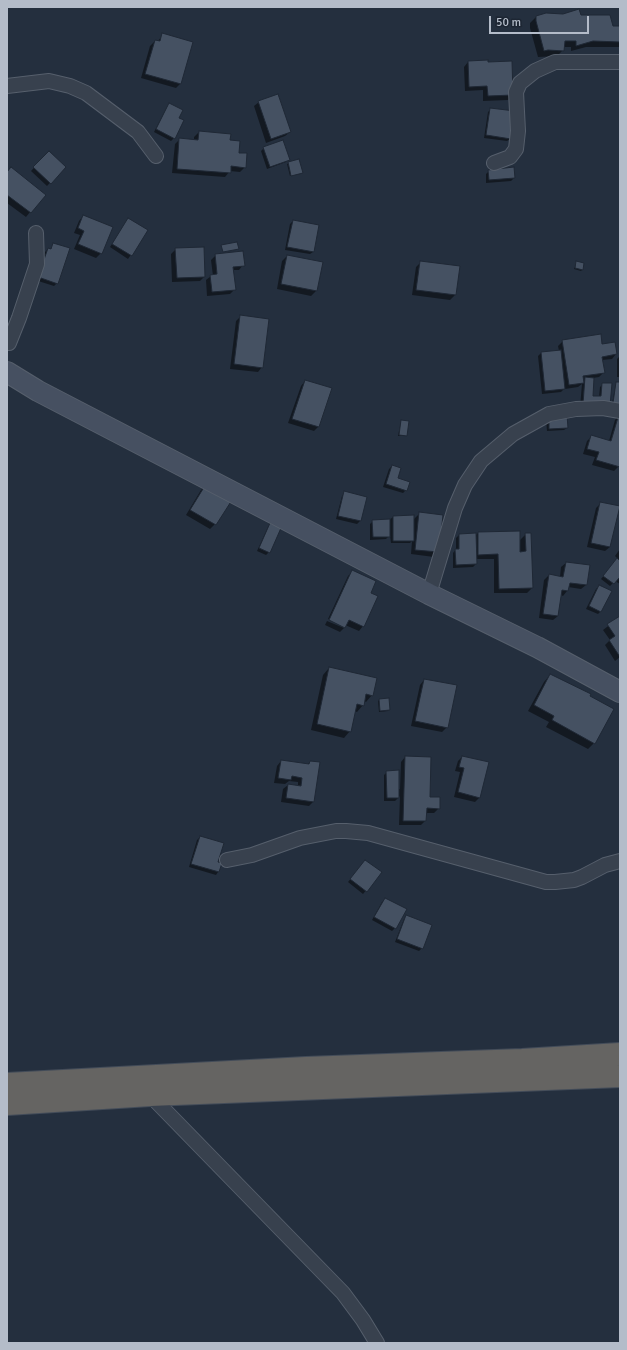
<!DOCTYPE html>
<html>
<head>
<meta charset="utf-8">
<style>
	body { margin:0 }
	#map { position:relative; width:627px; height:1350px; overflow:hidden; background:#242f3e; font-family:Signika,sans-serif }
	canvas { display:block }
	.frame { position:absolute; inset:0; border:8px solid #b4bcc9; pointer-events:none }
	.scale { position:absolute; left:489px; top:16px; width:100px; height:18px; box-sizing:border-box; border:2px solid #b4bcc9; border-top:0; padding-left:5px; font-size:12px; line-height:14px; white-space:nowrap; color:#b4bcc9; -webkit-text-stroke:3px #1d2633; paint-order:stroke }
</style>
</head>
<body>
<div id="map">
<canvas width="627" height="1350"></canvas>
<div class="frame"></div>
<div class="scale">50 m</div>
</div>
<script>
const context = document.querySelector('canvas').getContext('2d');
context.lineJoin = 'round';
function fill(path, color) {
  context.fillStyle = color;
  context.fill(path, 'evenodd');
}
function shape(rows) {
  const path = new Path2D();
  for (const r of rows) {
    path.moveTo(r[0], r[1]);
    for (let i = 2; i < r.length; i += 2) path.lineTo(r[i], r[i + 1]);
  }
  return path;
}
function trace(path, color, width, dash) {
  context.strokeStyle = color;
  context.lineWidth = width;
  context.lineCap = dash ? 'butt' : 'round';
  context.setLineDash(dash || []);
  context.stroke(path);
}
const shadow = shape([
	[580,16,613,27,620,27,620,47,586,47,571,51,571,47,563,47,563,50,557,56,538,57,530,28,530,23,536,17],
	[163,35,180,84,176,88,141,78,150,46,155,41,157,42],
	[468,62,511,62,512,95,508,100,483,101,483,90,465,91,464,67],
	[259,102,290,132,285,136,266,143,254,106],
	[170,104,178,118,174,138,171,141,154,132,167,107],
	[491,109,510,139,507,141,484,138,488,112],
	[199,132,229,141,245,167,240,172,230,171,225,177,172,173,175,144,180,139,194,140,194,137],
	[264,148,289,159,286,162,267,169,261,151],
	[49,152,65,167,47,186,31,171],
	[298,160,300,174,290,176,287,164],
	[489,171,514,178,511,181,486,183,486,174],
	[7,173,44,195,26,217,7,203],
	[83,216,101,253,96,258,74,249,80,235,74,233,79,221],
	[128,219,147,231,128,259,110,247],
	[293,221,313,252,310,254,285,250,290,224],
	[54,244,57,283,54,286,35,280,45,252,48,249,50,250],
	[176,249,204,277,200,281,172,282,171,254],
	[216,255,243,265,239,270,233,270,235,289,230,294,207,296,206,280,211,276,213,276,211,260],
	[287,256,321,263,316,291,311,296,277,289,282,261],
	[421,262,459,267,455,295,450,300,412,295,416,267],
	[577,262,582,270,581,271,574,269],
	[241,316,262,367,258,372,230,369,236,321],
	[563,341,601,345,616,354,612,359,602,360,604,372,599,377,593,378,592,397,599,397,600,387,603,384,609,405,580,407,582,384,578,387,565,389,565,388,561,392,542,394,538,356,541,353,559,351,558,346],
	[620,356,620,377,617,377,617,359],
	[305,381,318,427,314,431,288,423,301,386],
	[616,383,620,383,619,405,612,404],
	[619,415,619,466,614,471,592,465,595,457,583,454,587,441,592,436,609,441,615,420],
	[546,419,567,428,564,430,547,431],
	[401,421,406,435,405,436,398,436],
	[392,466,397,479,406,490,403,493,383,487,389,469],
	[206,485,230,500,215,524,210,529,186,515,201,490],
	[345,493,366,498,360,521,357,524,336,519,342,496],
	[601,503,610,547,605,551,587,547,596,508],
	[419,514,442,516,434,557,411,554,412,541,410,543,391,543,390,535,386,539,370,540,370,524,373,521,388,521,393,517,413,520],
	[271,524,269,552,266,555,257,551,268,527],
	[478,533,519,541,526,534,532,588,527,593,494,593,494,559,476,559,476,564,473,567,453,568,453,553,456,549,456,538,459,535,475,536],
	[620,549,620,584,615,581,610,586,601,579,618,559,615,556],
	[566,563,586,585,581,589,568,587,567,591,563,596,561,595,558,616,553,620,539,618,544,580,549,575,560,577,561,567],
	[352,572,369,593,363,626,359,631,345,625,344,628,344,626,328,619,348,576],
	[599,586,600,612,598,614,586,609,596,589],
	[620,617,620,657,615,661,605,645,610,640,603,630],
	[327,621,344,628,340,632,325,625],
	[329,668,372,695,366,702,364,701,363,705,357,712,354,711,350,731,344,738,311,730,323,675],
	[550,675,594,743,588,749,546,727,549,722,528,711,544,682],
	[424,680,447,727,442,732,411,726,420,685],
	[379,700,389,710,388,711,379,712,378,701],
	[405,757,429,798,439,808,434,813,426,813,425,821,421,825,399,825,400,796,395,801,384,801,384,775,387,772,398,789,400,789,401,762],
	[462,757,479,798,475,802,454,797,460,772,455,771,458,761],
	[281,761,307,765,310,762,313,802,309,806,281,802,283,789,288,785,298,786,298,782,289,781,285,784,274,783,277,766],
	[200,837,217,863,221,864,218,872,216,875,189,867,197,840],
	[363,864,381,873,363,894,348,882],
	[385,899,395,928,392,931,372,920,382,902],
	[406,916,422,948,419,951,395,942,404,919]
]);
const building = shape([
	[579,9,581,15,610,15,613,26,620,26,620,42,593,41,576,46,576,41,565,41,564,51,548,50,544,51,536,21,536,16,546,13,563,14,579,9],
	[162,33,193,42,181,84,145,74,155,40,160,41,162,33],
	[488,60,488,62,512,61,513,95,488,96,487,86,469,87,468,61,488,60],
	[278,94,291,132,271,139,258,101,278,94],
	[169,103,183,110,179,118,184,120,175,139,156,129,169,103],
	[490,108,515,111,511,139,486,135,490,108],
	[199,131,231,134,230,140,240,141,239,153,247,153,246,168,231,166,231,173,177,169,179,138,198,140,199,131],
	[283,140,290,160,270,167,263,147,283,140],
	[49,151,66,167,51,184,33,167,49,151],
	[299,159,303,173,291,176,288,162,299,159],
	[11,167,46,195,31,213,7,195,7,172,11,167],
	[514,167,515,178,489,180,488,170,514,167],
	[83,215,113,227,102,254,78,244,84,231,78,228,83,215],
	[128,218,148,230,132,256,112,244,128,218],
	[293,220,319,225,314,252,287,247,293,220],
	[237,242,239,249,223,252,221,245,237,242],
	[53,243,70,248,58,284,38,277,48,248,51,249,53,243],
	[204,247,205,277,177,278,175,248,204,247],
	[243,251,245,266,233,267,236,290,212,292,210,275,217,274,215,254,243,251],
	[287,255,323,262,317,291,281,284,287,255],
	[420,261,460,266,456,295,416,290,420,261],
	[576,261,584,263,583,270,575,268,576,261],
	[240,315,269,319,263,368,234,364,240,315],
	[601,334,602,344,615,342,617,354,602,357,605,373,583,376,584,383,569,385,562,340,601,334],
	[561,350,565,389,545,391,541,352,561,350],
	[585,377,594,378,593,396,601,396,602,383,612,383,610,406,583,404,585,377],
	[305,380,332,388,319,427,292,419,305,380],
	[616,382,620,382,620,404,613,403,616,382],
	[619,414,620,414,620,467,596,460,599,452,587,449,591,435,611,441,619,414],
	[549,415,567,415,568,428,549,429,549,415],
	[401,420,409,421,407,436,399,435,401,420],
	[392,465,401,468,398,478,410,482,407,491,386,484,392,465],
	[206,484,232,500,216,525,190,510,206,484],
	[344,491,367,497,361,521,338,516,344,491],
	[600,502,620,506,610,547,591,543,600,502],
	[419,512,443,515,439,552,415,550,419,512],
	[414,515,414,541,393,541,393,516,414,515],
	[390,519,390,537,373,537,372,520,390,519],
	[270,523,281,528,270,553,259,548,270,523],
	[520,531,520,552,526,551,525,533,531,533,533,588,499,589,498,554,478,555,478,532,520,531],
	[476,533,477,564,456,565,455,549,459,549,459,534,476,533],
	[617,558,620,561,620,579,619,578,614,584,603,576,617,558],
	[566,562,590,565,587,585,570,583,568,591,562,590,558,616,543,614,549,574,563,577,566,562],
	[352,570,376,581,371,593,378,596,364,627,349,620,345,628,329,620,352,570],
	[599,585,612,591,601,612,589,606,599,585],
	[620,616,620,657,609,640,615,636,607,624,620,616],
	[329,667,377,678,373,696,366,694,364,706,357,704,351,732,317,724,329,667],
	[550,674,591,694,590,696,614,709,595,744,552,720,554,716,534,705,550,674],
	[424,679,457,685,448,728,415,721,424,679],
	[389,698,390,710,380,711,379,699,389,698],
	[405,756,431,757,430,797,440,797,440,809,427,808,426,821,403,821,405,756],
	[462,756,489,762,480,798,458,792,464,768,459,767,462,756],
	[281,760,309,764,310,761,320,762,314,802,286,798,288,784,301,786,302,778,292,776,291,780,278,778,281,760],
	[399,770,399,798,387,798,386,771,399,770],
	[200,836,224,843,218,862,222,863,219,872,191,864,200,836],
	[365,860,382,872,367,892,350,879,365,860],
	[385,898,407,909,396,929,374,917,385,898],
	[406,915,432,925,423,949,397,939,406,915]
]);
const minor = shape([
	[7,86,49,81,70,86,86,93,138,132,156,156],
	[494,163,510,157,516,149,518,131,516,92,520,83,535,71,555,62,620,62],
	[7,343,9,343,19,318,37,264,36,233],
	[429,594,455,508,465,485,481,461,513,434,549,414,576,409,603,408,620,411],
	[227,860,252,855,300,838,336,831,346,831,368,833,546,882,555,882,574,880,582,877,605,865,620,861],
	[150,1095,343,1293,363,1320,377,1343]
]);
const secondary = shape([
	[7,372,38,391,429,594,537,647,620,692]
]);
const trunk = shape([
	[7,1084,306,1068,522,1060,620,1054],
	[7,1104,150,1095,620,1076]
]);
fill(shadow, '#0007');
fill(building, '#455162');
trace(building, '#1f2835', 1);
trace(minor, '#565f6c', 16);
trace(secondary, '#565f6c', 22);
trace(trunk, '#434c59', 24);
trace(minor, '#38414e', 14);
trace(secondary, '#465061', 20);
trace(trunk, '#656462', 22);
</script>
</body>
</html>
